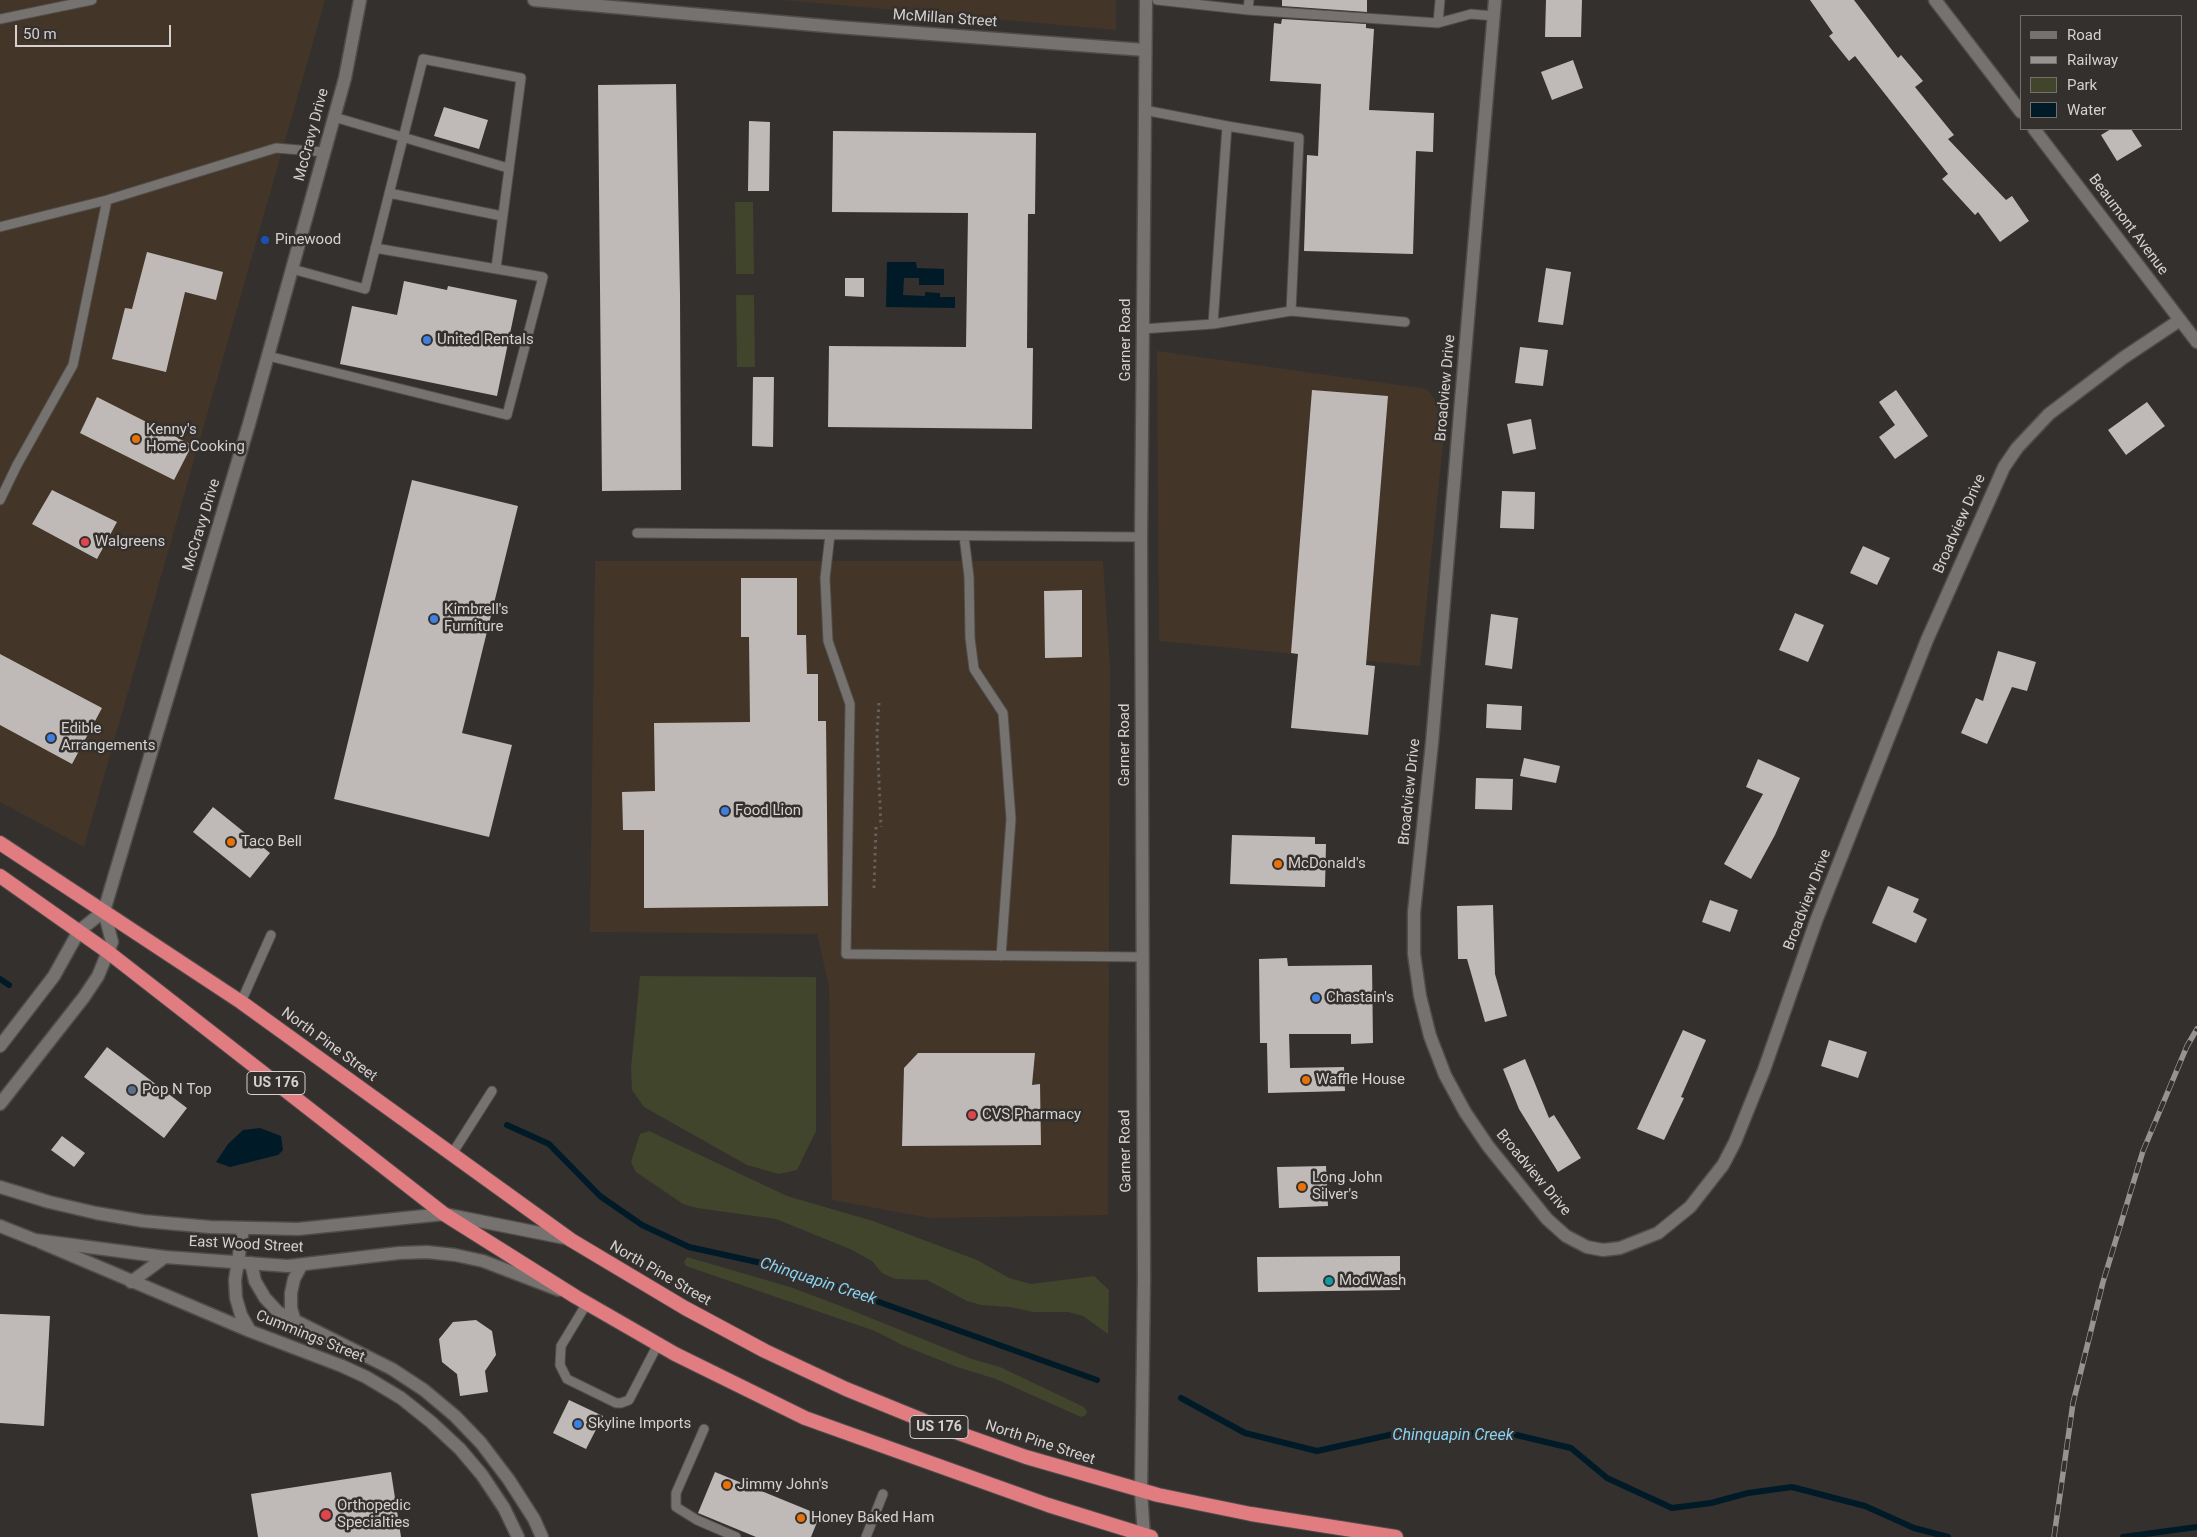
<!DOCTYPE html>
<html>
<head>
<meta charset="utf-8">
<style>
	body { margin:0 }
	#map { position:relative; width:2197px; height:1537px; overflow:hidden; background:#34302e; font-family:Roboto,sans-serif }
	canvas { display:block }
	.legend { position:absolute; left:2020px; top:15px; width:162px; height:115px; box-sizing:border-box; background:#34302e; border:1px solid #74706f; margin:0; padding:6px 9px; list-style:none; font-size:15px; color:#d4d1d0 }
	.legend li { display:flex; align-items:center; gap:10px; height:25px }
	.legend b { width:25px; border:1px solid #74706f }
	.scale { position:absolute; left:15px; top:25px; width:156px; height:22px; box-sizing:border-box; border:2px solid #d4d1d0; border-top:0; padding-left:6px; font-size:15px; line-height:18px; white-space:nowrap; color:#d4d1d0; -webkit-text-stroke:4px #34302e; paint-order:stroke }
</style>
</head>
<body>
<div id="map">
<canvas width="2197" height="1537"></canvas>
<ul class="legend">
<li><b style="height:6px;background:#76726f"></b>Road</li>
<li><b style="height:6px;background:#969391"></b>Railway</li>
<li><b style="height:14px;background:#41452c"></b>Park</li>
<li><b style="height:14px;background:#001b27"></b>Water</li>
</ul>
<div class="scale">50 m</div>
</div>
<script>
const context = document.querySelector('canvas').getContext('2d');
context.lineJoin = 'round';
function fill(path, color) {
  context.fillStyle = color;
  context.fill(path, 'evenodd');
}
function shape(rows) {
  const path = new Path2D();
  for (const r of rows) {
    path.moveTo(r[0], r[1]);
    for (let i = 2; i < r.length; i += 2) path.lineTo(r[i], r[i + 1]);
  }
  return path;
}
function trace(path, color, width, dash) {
  context.strokeStyle = color;
  context.lineWidth = width;
  context.lineCap = dash ? 'butt' : 'round';
  context.setLineDash(dash || []);
  context.stroke(path);
}
function write(font, color, halo, rows, align = 'center') {
  context.font = font + ' Roboto,sans-serif';
  context.lineWidth = 5;
  context.setLineDash([]);
  context.textBaseline = 'middle';
  context.strokeStyle = halo;
  context.fillStyle = color;
  for (const [text, x, y, turn = 0] of rows) {
    context.save();
    context.translate(x, y);
    context.rotate((+turn || 0) * Math.PI / 180);
    context.textAlign = isNaN(turn) ? turn : align;
    if (halo) context.strokeText(text, 0, 0);
    context.fillText(text, 0, 0);
    context.restore();
  }
}
const commercial = shape([
	[0,0,325,0,84,847,0,802],
	[783,0,1116,0,1116,30],
	[1157,351,1427,389,1446,415,1420,666,1159,641],
	[595,561,1103,561,1110,668,1108,1215,930,1218,832,1200,829,986,817,934,590,932]
]);
const green = shape([
	[735,202,753,202,754,274,736,274],
	[736,295,754,295,755,367,737,367],
	[640,976,816,977,816,1131,797,1170,779,1174,747,1165,644,1107,632,1090,631,1068],
	[649,1131,787,1196,873,1221,977,1260,1009,1278,1031,1284,1094,1276,1109,1290,1108,1334,1083,1316,1068,1312,1033,1312,1010,1307,981,1305,967,1301,927,1280,895,1279,882,1273,872,1261,850,1249,776,1219,697,1208,683,1204,636,1172,631,1162,640,1134],
	[687,1257,790,1287,846,1308,972,1359,1000,1367,1084,1407,1087,1411,1086,1415,1081,1417,996,1379,957,1367,902,1345,875,1331,686,1266,684,1262]
]);
const water = shape([
	[887,262,916,262,917,268,944,269,944,285,919,285,919,278,904,278,903,295,925,296,925,292,940,293,940,297,955,297,955,308,886,307],
	[260,1128,281,1136,283,1150,278,1155,230,1167,216,1162,228,1144,243,1130]
]);
const stream = shape([
	[0,979,9,985],
	[507,1125,549,1144,600,1196,642,1225,689,1247,784,1268,1097,1380],
	[1181,1398,1245,1433,1317,1451,1394,1434,1508,1433,1571,1448,1607,1478,1672,1508,1711,1503,1748,1493,1792,1487,1865,1506,1914,1528,1948,1537],
	[2123,1537,2197,1527]
]);
const building = shape([
	[1282,0,1367,0,1367,12,1282,6],
	[1546,0,1582,0,1581,37,1545,37],
	[1810,0,1854,0,1898,58,1901,55,1923,81,1915,87,1954,135,1948,139,2006,200,2012,196,2029,221,2000,242,1978,212,1975,215,1942,179,1948,174,1855,56,1849,61,1829,36,1833,33],
	[1282,19,1366,24,1366,28,1374,29,1369,110,1434,113,1433,152,1416,151,1413,254,1304,251,1307,155,1318,156,1321,84,1270,81,1274,23,1281,24],
	[1573,60,1583,88,1552,100,1541,72],
	[676,84,680,295,681,490,602,491,598,85],
	[444,107,488,120,479,149,434,136],
	[749,121,770,122,769,191,748,191],
	[2111,129,2131,129,2142,146,2117,161,2101,135],
	[833,131,1036,133,1035,214,1028,214,1027,348,1033,348,1032,429,828,427,829,346,966,347,968,213,832,212],
	[147,252,223,272,216,300,185,292,166,372,112,359,125,308,132,309],
	[1546,268,1571,272,1563,325,1538,322],
	[845,278,864,278,864,297,845,296],
	[404,281,447,290,448,286,517,300,497,396,340,364,352,306,397,315],
	[1520,347,1548,350,1543,386,1515,383],
	[753,377,774,377,773,447,752,446],
	[1312,390,1388,396,1366,665,1375,666,1368,735,1291,728,1298,654,1291,653],
	[1896,390,1928,436,1895,459,1879,437,1895,425,1879,402],
	[97,397,192,445,174,480,80,433],
	[2147,402,2165,426,2126,455,2108,430],
	[1531,419,1536,449,1513,454,1507,424],
	[412,480,518,506,462,733,512,745,489,837,334,799],
	[52,490,117,522,97,559,32,524],
	[1502,491,1535,492,1534,529,1500,528],
	[1863,546,1890,558,1877,585,1850,573],
	[741,578,797,578,797,635,806,635,807,674,818,674,818,721,826,721,828,906,644,908,644,830,623,830,622,792,655,791,654,723,750,722,749,637,741,637],
	[1082,590,1082,657,1045,658,1044,591],
	[1795,613,1824,625,1808,662,1779,650],
	[1491,614,1518,618,1512,669,1485,665],
	[1998,651,2036,662,2027,691,2012,687,1987,744,1961,733,1976,698,1983,701],
	[0,654,102,708,72,764,0,725],
	[1487,704,1522,706,1521,730,1486,728],
	[1524,758,1560,766,1556,783,1520,776],
	[1758,759,1800,778,1775,835,1751,879,1724,864,1763,794,1746,787],
	[1476,778,1513,779,1512,810,1475,809],
	[213,807,270,853,250,878,193,832],
	[1232,835,1315,837,1315,844,1326,844,1325,887,1230,884],
	[1888,886,1919,899,1913,912,1927,919,1916,943,1872,923],
	[1710,900,1738,910,1730,932,1702,922],
	[1493,905,1495,974,1507,1016,1485,1022,1467,959,1458,959,1457,906],
	[1287,958,1288,966,1372,965,1373,1043,1351,1044,1351,1034,1289,1034,1290,1068,1344,1067,1345,1091,1268,1093,1267,1043,1260,1043,1259,959],
	[1683,1030,1706,1040,1681,1097,1684,1098,1664,1140,1637,1129],
	[1829,1040,1867,1052,1858,1078,1821,1066],
	[107,1047,187,1108,164,1138,84,1077],
	[918,1053,1035,1053,1032,1085,1040,1084,1041,1145,902,1146,904,1068],
	[1525,1059,1549,1118,1554,1115,1581,1158,1558,1172,1519,1109,1503,1069],
	[62,1136,85,1153,74,1167,51,1150],
	[1326,1166,1328,1206,1279,1208,1277,1167],
	[1400,1256,1400,1290,1258,1292,1257,1257],
	[0,1314,50,1316,44,1426,0,1423],
	[476,1320,492,1331,496,1355,485,1371,488,1392,460,1396,457,1374,442,1362,439,1339,453,1322],
	[569,1400,603,1416,586,1449,553,1433],
	[391,1472,401,1537,258,1537,251,1494],
	[715,1472,820,1515,811,1537,756,1537,698,1513]
]);
const path = shape([
	[879,703,877,734,881,827],
	[874,888,876,827]
]);
const service = shape([
	[1157,0,1248,10],
	[1249,0,1248,10,1438,23],
	[1440,0,1438,23,1471,14,1494,16],
	[0,19,92,0],
	[334,117,508,168],
	[389,193,502,216],
	[0,227,107,200,276,148,324,152],
	[292,269,365,289,423,59,521,78,496,268],
	[1291,311,1405,322],
	[1213,324,1291,311,1299,138,1227,126],
	[1142,329,1213,324,1227,126,1144,110],
	[268,356,507,415,543,277,375,248],
	[0,500,17,465,73,365,107,200],
	[637,533,1141,537],
	[830,535,825,578,828,641,850,704,846,954,1142,957],
	[964,536,969,577,970,638,974,669,1003,713,1011,819,1001,956],
	[241,1002,271,935],
	[452,1154,492,1091],
	[587,1303,561,1346,560,1365,567,1379,616,1403,621,1403,629,1400,658,1344],
	[704,1429,676,1493,676,1507,697,1520,736,1537],
	[866,1537,883,1494]
]);
const minor = shape([
	[534,0,837,27,1145,50],
	[1495,0,1432,743,1414,912,1414,954,1420,996,1430,1036,1445,1075,1465,1112,1488,1146,1547,1219,1566,1236,1587,1247,1603,1250,1620,1248,1658,1233,1690,1207,1723,1165,1735,1142,1764,1070,1816,921,1927,640,2004,467,2017,448,2049,414,2123,358,2180,320],
	[243,1229,235,1280,236,1298,241,1315,250,1331],
	[40,1242,250,1331,342,1366,366,1377,401,1398,431,1422,460,1449,482,1475,504,1508,518,1537],
	[251,1263,255,1281,265,1298,278,1312,392,1369,424,1390,455,1416,481,1443,509,1480,534,1519,542,1537],
	[131,1282,165,1257],
	[295,1322,291,1308,291,1293,294,1279,301,1266],
	[1141,1491,1144,1537]
]);
const tertiary = shape([
	[1935,0,2021,112],
	[2034,129,2197,342],
	[104,911,249,424,345,78,360,0],
	[0,1046,54,976,79,931,104,911],
	[0,1104,84,997,98,976,112,942,104,911],
	[0,1187,49,1202,96,1213,143,1221,210,1227,298,1229,444,1214,570,1239],
	[0,1226,35,1240,165,1257,288,1266,399,1253,427,1252,455,1255,483,1261,559,1290],
	[1141,1491,1144,1279,1141,537,1146,0]
]);
const trunk = shape([
	[0,843,241,1002,571,1240,685,1308,765,1351,846,1389,927,1422,1026,1457,1158,1495,1251,1514,1396,1537],
	[0,876,108,952,444,1214,576,1297,675,1354,805,1418,1048,1505,1151,1537]
]);
const rail = shape([
	[2054,1537,2073,1403,2103,1282,2143,1151,2187,1046,2197,1029]
]);
const markers = [
	[265,240,5,"#1a4fb4"],
	[427,340,5,"#3f7fe0"],
	[136,439,5,"#e8710a"],
	[85,542,5,"#e0444e"],
	[434,619,5,"#3f7fe0"],
	[51,738,5,"#3f7fe0"],
	[725,811,5,"#3f7fe0"],
	[231,842,5,"#e8710a"],
	[1278,864,5,"#e8710a"],
	[1316,998,5,"#3f7fe0"],
	[1306,1080,5,"#e8710a"],
	[132,1090,5,"#5c6f8a"],
	[972,1115,5,"#e0444e"],
	[1302,1187,5,"#e8710a"],
	[1329,1281,5,"#0f9aa8"],
	[578,1424,5,"#3f7fe0"],
	[727,1485,5,"#e8710a"],
	[326,1515,6,"#e0444e"],
	[801,1518,5,"#e8710a"]
];
const shields = [
	[276,1083,58],
	[939,1427,58]
];
const shieldNames = [
	["US 176",276,1083],
	["US 176",939,1427]
];
const streetNames = [
	["McMillan Street",945,19,4],
	["McCravy Drive",312,135,-75],
	["Beaumont Avenue",2128,225,53],
	["Garner Road",1126,340,-90],
	["Broadview Drive",1446,388,-85],
	["Broadview Drive",1960,524,-66],
	["McCravy Drive",202,525,-73],
	["Garner Road",1125,745,-90],
	["Broadview Drive",1410,792,-84],
	["Broadview Drive",1808,900,-69],
	["North Pine Street",329,1045,36],
	["Garner Road",1126,1151,-91],
	["Broadview Drive",1533,1173,50],
	["East Wood Street",246,1245,3],
	["North Pine Street",660,1274,30],
	["Cummings Street",310,1337,22],
	["North Pine Street",1040,1443,18]
];
const poiNames = [
	["Pinewood",275,240],
	["United Rentals",437,340],
	["Kenny's",146,430],
	["Home Cooking",146,447],
	["Walgreens",95,542],
	["Kimbrell's",444,610],
	["Furniture",444,627],
	["Edible",61,729],
	["Arrangements",61,746],
	["Food Lion",735,811],
	["Taco Bell",241,842],
	["McDonald's",1288,864],
	["Chastain's",1326,998],
	["Waffle House",1316,1080],
	["Pop N Top",142,1090],
	["CVS Pharmacy",982,1115],
	["Long John",1312,1178],
	["Silver's",1312,1195],
	["ModWash",1339,1281],
	["Skyline Imports",588,1424],
	["Jimmy John's",737,1485],
	["Orthopedic",337,1506],
	["Specialties",337,1523],
	["Honey Baked Ham",811,1518]
];
const waterNames = [
	["Chinquapin Creek",818,1282,18],
	["Chinquapin Creek",1453,1436]
];
fill(commercial, '#433628');
fill(green, '#41452c');
fill(water, '#001b27');
trace(stream, '#001b27', 6);
fill(building, '#bfbab7');
trace(service, '#504c4a', 11);
trace(minor, '#504c4a', 15);
trace(tertiary, '#504c4a', 15);
trace(trunk, '#504c4a', 16);
trace(path, '#64615f', 3, [2.5, 4]);
trace(service, '#76726f', 9);
trace(minor, '#76726f', 12);
trace(tertiary, '#76726f', 12);
trace(trunk, '#e17c80', 14);
trace(rail, '#969391', 5.5);
trace(rail, '#34302e', 4, [11]);
for (const [x, y, r, color] of markers) {
  const dot = new Path2D();
  dot.arc(x, y, r, 0, 2 * Math.PI);
  context.fillStyle = color;
  context.fill(dot);
  trace(dot, '#34302e', 2);
}
for (const [x, y, w] of shields) {
  const box = new Path2D();
  box.roundRect(x - w / 2, y - 11.5, w, 23, 4);
  context.fillStyle = '#34302e';
  context.fill(box);
  trace(box, '#d4d1d0', 1);
}
write('bold 14px', '#d4d1d0', null, shieldNames);
write('15px', '#d4d1d0', '#34302e', streetNames);
write('15px', '#d4d1d0', '#34302e', poiNames, 'left');
write('italic 16px', '#89d2f1', '#34302e', waterNames);
</script>
</body>
</html>
